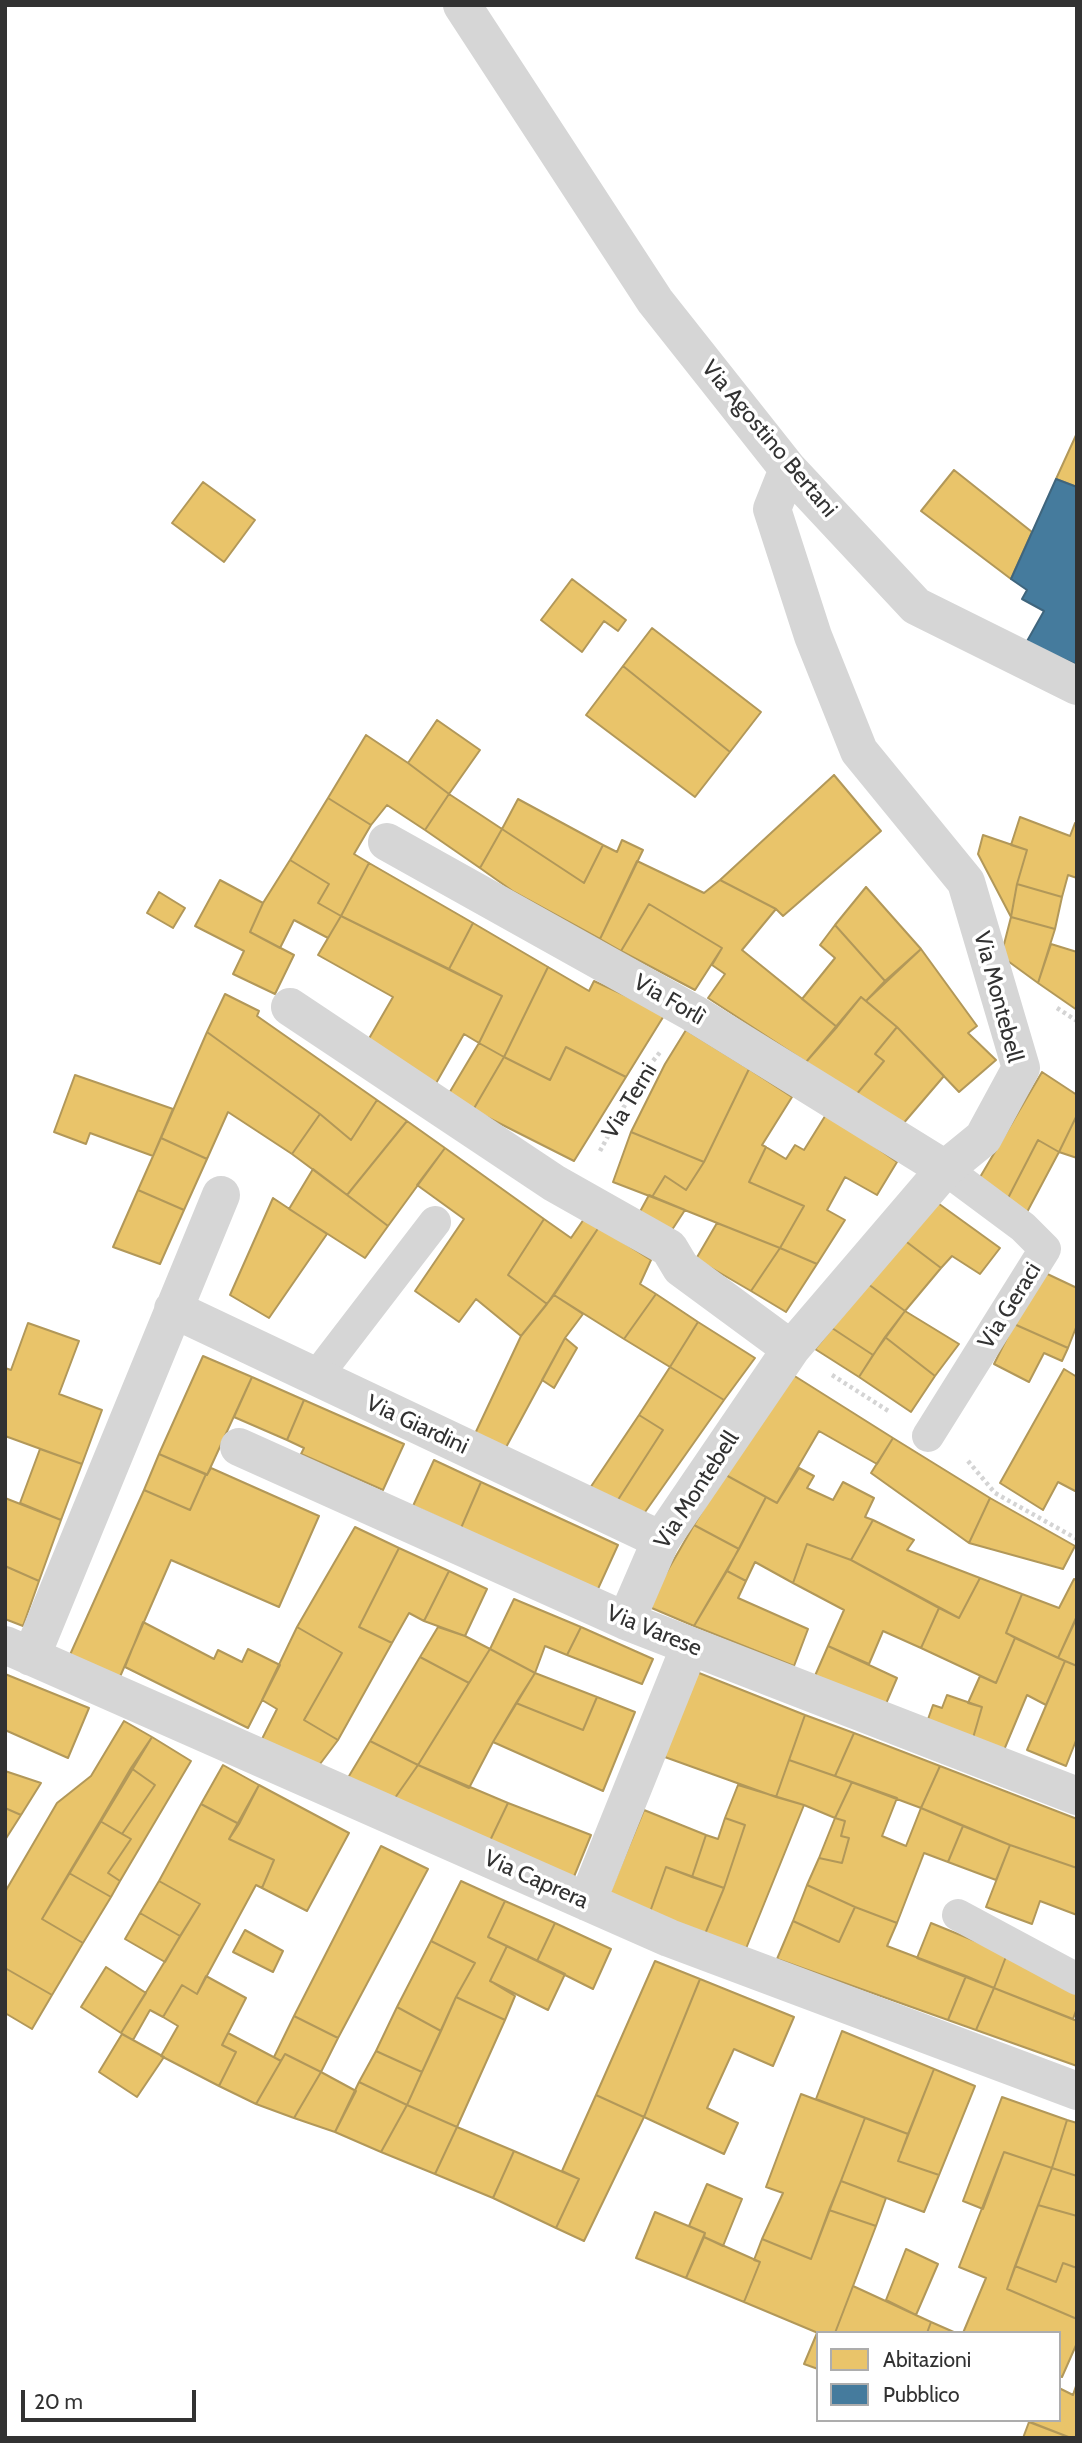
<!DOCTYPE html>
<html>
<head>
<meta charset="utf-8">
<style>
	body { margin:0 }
	#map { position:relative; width:1082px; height:2443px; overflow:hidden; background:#fff; font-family:Cabin,sans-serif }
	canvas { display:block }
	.frame { position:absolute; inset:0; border:7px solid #323232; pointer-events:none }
	.legend { position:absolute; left:816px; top:2331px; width:245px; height:91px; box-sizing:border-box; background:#fff; border:2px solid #adadad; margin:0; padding:9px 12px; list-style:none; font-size:21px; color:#323232 }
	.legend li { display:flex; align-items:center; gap:14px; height:35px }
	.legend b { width:35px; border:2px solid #adadad }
	.scale { position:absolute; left:21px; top:2390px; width:175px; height:32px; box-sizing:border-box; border:4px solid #323232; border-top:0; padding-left:9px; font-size:21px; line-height:24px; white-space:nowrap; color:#323232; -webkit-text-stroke:5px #fff; paint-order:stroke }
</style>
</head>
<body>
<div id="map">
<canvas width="1082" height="2443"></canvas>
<div class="frame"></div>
<ul class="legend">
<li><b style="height:19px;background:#e9c46a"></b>Abitazioni</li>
<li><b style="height:19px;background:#457b9d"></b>Pubblico</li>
</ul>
<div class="scale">20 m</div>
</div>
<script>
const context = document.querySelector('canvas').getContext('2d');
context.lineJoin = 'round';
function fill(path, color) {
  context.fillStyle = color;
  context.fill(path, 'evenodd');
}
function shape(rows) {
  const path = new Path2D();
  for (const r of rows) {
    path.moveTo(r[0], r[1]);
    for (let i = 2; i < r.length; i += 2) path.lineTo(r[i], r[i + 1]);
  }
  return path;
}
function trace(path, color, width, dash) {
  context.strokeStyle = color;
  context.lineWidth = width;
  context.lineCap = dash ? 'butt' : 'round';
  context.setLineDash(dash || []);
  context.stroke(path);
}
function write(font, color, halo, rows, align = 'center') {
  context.font = font + ' Cabin,sans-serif';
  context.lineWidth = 7;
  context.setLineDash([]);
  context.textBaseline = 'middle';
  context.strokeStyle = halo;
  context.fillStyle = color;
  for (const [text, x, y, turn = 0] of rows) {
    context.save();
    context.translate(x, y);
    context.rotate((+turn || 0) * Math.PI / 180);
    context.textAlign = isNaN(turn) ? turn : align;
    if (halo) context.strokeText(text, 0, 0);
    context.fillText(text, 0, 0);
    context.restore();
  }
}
const homes = shape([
	[1077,433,1077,487,1056,479,1077,433],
	[954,470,1032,532,1011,579,921,511,954,470],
	[203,482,255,520,224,562,172,523,203,482],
	[572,579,626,620,618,631,604,621,582,652,541,620,572,579],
	[652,628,761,712,730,752,623,666,652,628],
	[623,666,730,752,695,797,586,715,623,666],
	[437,720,480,750,449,794,408,763,437,720],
	[366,735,408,763,449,794,425,830,387,805,371,825,328,798,366,735],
	[834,775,881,831,783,916,776,909,720,880,834,775],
	[449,794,502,829,480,868,425,830,449,794],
	[328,798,371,825,354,854,369,863,341,916,318,903,329,884,290,860,328,798],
	[518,799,603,845,584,883,502,829,518,799],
	[1020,817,1070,836,1075,823,1077,824,1077,878,1068,875,1062,897,1017,884,1027,850,1011,845,1020,817],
	[502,829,584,883,603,845,617,852,622,840,643,850,600,939,514,892,480,868,502,829],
	[983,835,1027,850,1017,884,1011,917,978,854,983,835],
	[290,860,329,884,318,903,341,916,328,938,294,920,280,948,250,932,263,903,290,860],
	[637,861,704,893,720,880,776,909,742,950,837,1027,806,1062,708,998,725,974,712,965,722,948,649,904,621,951,600,939,637,861],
	[369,863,473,923,449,969,341,916,369,863],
	[220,880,263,903,250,932,294,955,275,994,233,974,244,951,195,926,220,880],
	[1017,884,1062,897,1055,929,1011,917,1017,884],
	[866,887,921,949,885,981,835,925,866,887],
	[159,892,185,908,173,928,147,913,159,892],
	[649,904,722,948,695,990,621,951,649,904],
	[341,916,502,996,479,1043,464,1034,435,1085,367,1042,393,997,318,955,341,916],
	[1011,917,1055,929,1038,983,1001,956,1011,917],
	[473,923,548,967,504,1057,479,1043,502,996,449,969,473,923],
	[835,925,885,981,866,1001,861,997,837,1027,802,999,835,958,820,945,835,925],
	[1051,944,1077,952,1077,1010,1038,983,1051,944],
	[921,949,977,1026,968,1033,996,1060,959,1092,897,1027,866,1001,921,949],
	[548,967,589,991,594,981,665,1014,626,1077,566,1047,550,1080,504,1057,548,967],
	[225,994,259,1011,257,1016,377,1100,351,1140,320,1114,207,1032,225,994],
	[861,997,897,1027,875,1054,884,1061,856,1095,806,1062,861,997],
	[897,1027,944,1076,902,1125,856,1095,884,1061,875,1054,897,1027],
	[686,1030,749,1069,704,1162,631,1132,665,1064,686,1030],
	[207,1032,320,1114,292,1154,228,1112,207,1159,161,1138,207,1032],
	[479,1043,504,1057,473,1110,448,1095,479,1043],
	[566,1047,626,1077,574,1161,473,1110,504,1057,550,1080,566,1047],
	[749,1069,792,1097,762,1145,766,1147,749,1182,804,1206,780,1248,652,1197,665,1176,686,1190,704,1162,749,1069],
	[1042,1072,1077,1095,1077,1115,1059,1152,1038,1140,1006,1202,976,1184,1042,1072],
	[75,1075,173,1109,153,1156,90,1133,86,1144,54,1132,75,1075],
	[377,1100,407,1121,347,1195,292,1154,320,1114,351,1140,377,1100],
	[827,1113,897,1162,877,1195,845,1177,827,1210,845,1220,817,1264,780,1248,804,1206,749,1182,766,1147,786,1159,795,1145,804,1150,827,1113],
	[1077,1115,1077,1158,1059,1152,1077,1115],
	[407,1121,445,1148,388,1226,347,1195,407,1121],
	[631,1132,704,1162,686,1190,665,1176,652,1197,613,1182,631,1132],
	[161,1138,207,1159,184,1210,138,1190,161,1138],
	[1038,1140,1059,1152,1026,1214,1006,1202,1038,1140],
	[445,1148,544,1219,508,1275,547,1304,521,1336,476,1299,459,1322,415,1291,464,1219,417,1185,445,1148],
	[313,1169,388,1226,365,1258,289,1209,313,1169],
	[138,1190,184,1210,160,1264,113,1247,138,1190],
	[649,1195,685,1210,666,1239,636,1219,649,1195],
	[273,1198,327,1234,269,1318,230,1295,273,1198],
	[935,1201,1000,1248,980,1274,952,1256,941,1268,904,1240,935,1201],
	[544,1219,571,1238,584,1219,599,1227,547,1304,508,1275,544,1219],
	[717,1223,780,1248,751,1291,696,1259,717,1223],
	[599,1227,651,1260,640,1284,656,1294,624,1339,554,1295,599,1227],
	[904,1240,941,1268,905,1311,868,1284,904,1240],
	[780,1248,817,1264,786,1312,751,1291,780,1248],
	[1041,1271,1077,1288,1077,1325,1068,1348,1014,1324,1041,1271],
	[868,1284,905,1311,873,1355,832,1328,868,1284],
	[656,1294,698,1322,670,1367,624,1339,656,1294],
	[554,1295,583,1314,565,1338,504,1451,473,1438,521,1336,554,1295],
	[905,1311,959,1344,935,1376,885,1337,905,1311],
	[698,1322,755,1358,724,1400,670,1367,698,1322],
	[28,1323,79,1341,59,1394,102,1410,82,1464,5,1436,5,1368,11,1370,28,1323],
	[1014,1324,1068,1348,1062,1361,1044,1353,1029,1382,994,1364,1014,1324],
	[832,1328,873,1355,859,1377,815,1349,832,1328],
	[885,1337,935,1376,911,1412,859,1377,885,1337],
	[565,1338,577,1348,554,1388,542,1380,565,1338],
	[203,1356,252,1377,207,1475,159,1454,203,1356],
	[670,1367,724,1400,638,1522,614,1506,663,1430,639,1415,670,1367],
	[1064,1369,1077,1377,1077,1492,1058,1482,1043,1510,1000,1483,1064,1369],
	[793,1375,893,1438,877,1464,819,1431,777,1503,724,1474,793,1375],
	[252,1377,304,1400,287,1440,234,1417,252,1377],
	[304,1400,404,1444,383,1490,301,1454,304,1448,287,1440,304,1400],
	[639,1415,663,1430,614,1506,588,1491,639,1415],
	[893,1438,990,1498,969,1543,871,1473,893,1438],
	[40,1449,82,1464,61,1520,20,1503,40,1449],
	[159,1454,206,1474,190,1510,144,1490,159,1454],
	[434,1460,481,1482,461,1528,413,1506,434,1460],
	[211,1468,319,1516,279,1607,171,1560,119,1679,69,1657,144,1490,190,1510,206,1474,207,1475,211,1468],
	[799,1468,814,1476,807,1488,833,1500,843,1482,874,1498,865,1517,873,1520,851,1560,807,1544,793,1583,755,1562,746,1581,727,1571,766,1497,777,1503,799,1468],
	[724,1474,766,1497,739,1549,694,1525,724,1474],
	[481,1482,618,1545,597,1591,461,1528,481,1482],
	[5,1498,61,1520,39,1581,5,1566,5,1498],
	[990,1498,1075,1546,1063,1569,969,1543,990,1498],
	[873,1520,914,1540,907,1550,980,1578,959,1618,851,1560,873,1520],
	[694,1525,739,1549,694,1626,647,1606,694,1525],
	[355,1527,399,1548,359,1627,392,1643,338,1740,304,1720,342,1653,297,1627,355,1527],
	[807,1544,851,1560,939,1608,921,1648,883,1631,869,1664,828,1646,844,1610,793,1583,807,1544],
	[399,1548,449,1571,424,1621,409,1613,392,1643,359,1627,399,1548],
	[5,1566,39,1581,23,1626,5,1619,5,1566],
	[449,1571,487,1589,465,1636,424,1621,449,1571],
	[727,1571,746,1581,738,1598,808,1629,794,1666,694,1626,727,1571],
	[980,1578,1022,1594,1006,1633,1015,1638,996,1683,921,1648,939,1608,959,1618,980,1578],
	[1074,1579,1077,1580,1077,1617,1058,1658,1006,1633,1022,1594,1059,1608,1074,1579],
	[514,1599,581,1627,567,1655,545,1646,535,1673,490,1649,514,1599],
	[1076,1618,1077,1618,1077,1666,1058,1658,1076,1618],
	[143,1622,214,1659,218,1650,242,1662,248,1649,280,1665,248,1728,125,1667,143,1622],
	[297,1627,342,1653,304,1720,338,1740,314,1772,262,1739,277,1709,262,1700,297,1627],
	[438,1627,465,1636,490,1649,469,1683,420,1657,438,1627],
	[581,1627,653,1659,642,1684,567,1655,581,1627],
	[1015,1638,1065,1661,1046,1705,1027,1695,1004,1750,973,1738,982,1707,968,1703,980,1676,996,1683,1015,1638],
	[828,1646,897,1678,885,1706,814,1678,828,1646],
	[490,1649,535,1673,493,1742,469,1788,418,1765,490,1649],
	[420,1657,469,1683,418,1765,370,1741,420,1657],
	[1065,1661,1077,1666,1077,1738,1066,1766,1027,1750,1065,1661],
	[694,1671,805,1715,776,1797,662,1756,694,1671],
	[535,1673,597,1697,583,1730,516,1703,535,1673],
	[5,1674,89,1708,68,1758,5,1730,5,1674],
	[947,1695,982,1707,973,1738,927,1722,933,1705,942,1708,947,1695],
	[597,1697,635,1712,603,1791,493,1742,516,1703,583,1730,597,1697],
	[805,1715,854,1733,835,1776,789,1760,805,1715],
	[124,1721,152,1737,42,1919,83,1943,52,1995,5,1968,5,1892,57,1803,91,1776,124,1721],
	[854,1733,940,1766,921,1808,835,1776,854,1733],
	[152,1737,191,1761,120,1881,108,1873,131,1839,122,1834,155,1785,131,1768,152,1737],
	[370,1741,418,1765,390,1805,346,1781,370,1741],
	[789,1760,852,1782,835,1818,804,1805,776,1797,789,1760],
	[223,1765,259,1785,239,1824,201,1804,223,1765],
	[418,1765,508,1803,486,1849,390,1805,418,1765],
	[940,1766,1077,1819,1077,1868,1010,1845,921,1808,940,1766],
	[131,1768,155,1785,122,1834,100,1821,131,1768],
	[5,1771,41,1783,21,1815,5,1808,5,1771],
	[852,1782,897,1798,882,1836,906,1846,921,1808,963,1826,948,1862,924,1853,897,1923,855,1907,807,1885,819,1858,842,1863,849,1838,841,1836,845,1821,835,1818,852,1782],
	[259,1785,349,1833,307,1911,262,1888,274,1860,229,1839,259,1785],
	[738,1785,804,1805,745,1951,705,1934,724,1888,745,1825,725,1818,738,1785],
	[508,1803,591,1835,571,1884,486,1849,508,1803],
	[201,1804,239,1824,229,1839,274,1860,262,1888,256,1885,197,1994,182,1985,163,2017,150,2010,133,2040,121,2033,200,1904,159,1881,201,1804],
	[5,1808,21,1815,5,1840,5,1808],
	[644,1810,706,1835,692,1877,666,1867,650,1912,608,1896,644,1810],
	[725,1818,745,1825,724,1888,692,1877,706,1835,718,1839,725,1818],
	[835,1818,845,1821,841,1836,849,1838,842,1863,819,1858,835,1818],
	[100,1821,131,1839,108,1873,120,1881,111,1897,69,1873,100,1821],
	[963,1826,1010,1845,996,1880,948,1862,963,1826],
	[1010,1845,1077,1868,1077,1915,1040,1901,1032,1924,986,1907,1010,1845],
	[381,1846,428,1869,338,2038,294,2016,381,1846],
	[666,1867,724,1888,705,1934,650,1912,666,1867],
	[69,1873,111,1897,83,1943,42,1919,69,1873],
	[159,1881,200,1904,180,1936,140,1913,159,1881],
	[461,1881,505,1901,488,1937,507,1946,490,1981,515,1996,505,2020,456,1997,475,1963,431,1941,461,1881],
	[807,1885,855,1907,839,1942,793,1921,807,1885],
	[505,1901,555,1923,537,1961,488,1937,505,1901],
	[855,1907,897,1923,887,1946,966,1976,948,2020,777,1959,793,1921,839,1942,855,1907],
	[140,1913,180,1936,165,1962,125,1939,140,1913],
	[555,1923,611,1949,593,1989,537,1961,555,1923],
	[931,1923,1007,1954,994,1988,917,1958,931,1923],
	[245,1930,283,1951,273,1972,233,1952,245,1930],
	[431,1941,475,1963,456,1997,441,2031,397,2007,431,1941],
	[507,1946,565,1974,548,2010,490,1981,507,1946],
	[1007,1954,1077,1981,1077,2008,1073,2019,994,1988,1007,1954],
	[655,1961,700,1979,644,2117,596,2095,655,1961],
	[106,1967,146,1993,121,2033,81,2007,106,1967],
	[5,1968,52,1995,32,2029,5,2013,5,1968],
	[206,1976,246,1998,222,2045,236,2052,219,2086,161,2056,178,2026,163,2017,182,1985,197,1994,206,1976],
	[966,1976,994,1988,976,2030,948,2020,966,1976],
	[700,1979,794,2017,773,2066,734,2049,707,2108,738,2123,724,2154,644,2117,700,1979],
	[994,1988,1077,2021,1077,2066,976,2030,994,1988],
	[456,1997,505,2020,457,2127,407,2105,456,1997],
	[397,2007,441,2031,422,2072,376,2051,397,2007],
	[294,2016,338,2038,321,2072,285,2054,281,2061,274,2057,294,2016],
	[842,2031,934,2069,908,2134,816,2099,842,2031],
	[228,2033,281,2061,256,2104,219,2086,236,2052,222,2045,228,2033],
	[122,2034,164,2057,137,2097,99,2072,122,2034],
	[376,2051,422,2072,407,2105,359,2082,376,2051],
	[285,2054,321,2072,294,2118,256,2104,285,2054],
	[934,2069,975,2086,939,2175,898,2161,934,2069],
	[321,2072,356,2091,335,2132,294,2118,321,2072],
	[359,2082,407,2105,381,2152,335,2132,359,2082],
	[801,2094,865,2118,811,2259,762,2239,783,2193,766,2187,801,2094],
	[596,2095,644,2117,584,2241,556,2228,579,2179,562,2171,596,2095],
	[1002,2097,1067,2120,1052,2168,1004,2152,983,2209,963,2201,1002,2097],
	[407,2105,457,2127,435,2174,381,2152,407,2105],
	[865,2118,908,2134,898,2161,939,2175,924,2212,841,2181,865,2118],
	[1067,2120,1077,2123,1077,2176,1052,2168,1067,2120],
	[457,2127,514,2151,493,2198,435,2174,457,2127],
	[514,2151,579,2179,556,2228,493,2198,514,2151],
	[1004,2152,1052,2168,1007,2289,1077,2319,1077,2343,1062,2377,1059,2376,1059,2333,963,2333,986,2278,959,2267,1004,2152],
	[1052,2168,1077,2176,1077,2216,1038,2205,1052,2168],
	[841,2181,886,2198,876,2226,829,2210,841,2181],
	[707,2184,742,2199,723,2246,704,2237,705,2233,689,2226,707,2184],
	[1038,2205,1077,2216,1077,2268,1063,2263,1056,2282,1015,2266,1038,2205],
	[829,2210,876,2226,835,2333,818,2333,744,2302,760,2262,754,2260,762,2239,811,2259,829,2210],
	[655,2212,705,2233,686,2278,636,2258,655,2212],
	[704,2237,760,2262,744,2302,686,2278,704,2237],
	[906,2249,938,2264,916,2315,886,2300,906,2249],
	[1063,2263,1077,2268,1077,2319,1007,2289,1015,2266,1056,2282,1063,2263],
	[853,2286,931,2322,927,2333,835,2333,853,2286],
	[931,2322,956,2333,927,2333,931,2322],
	[817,2333,818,2333,818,2369,804,2364,817,2333],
	[1077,2383,1077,2438,1071,2438,1025,2420,1059,2420,1059,2388,1073,2395,1077,2383],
	[1029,2422,1071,2438,1023,2438,1029,2422]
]);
const public = shape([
	[1056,479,1077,487,1077,665,1026,643,1044,611,1022,599,1027,590,1011,579,1056,479]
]);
const path = shape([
	[1057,1008,1077,1021],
	[600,1151,640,1077,661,1051],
	[832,1375,890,1412],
	[968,1461,995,1493,1077,1539]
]);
const lane = shape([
	[316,1377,435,1222],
	[928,1436,1045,1249,1023,1227,945,1169],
	[958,1915,1077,1979]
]);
const street = shape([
	[462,5,655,301,788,469,916,606,1077,686],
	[387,842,693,1013,945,1169],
	[290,1007,554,1183,669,1248,681,1268,791,1349],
	[173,1309,661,1540],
	[239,1447,626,1621,1077,1796],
	[626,1621,661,1540,791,1349,945,1169,983,1138,1021,1068,966,882,859,751,813,636,772,509,788,469],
	[5,1645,669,1938,1077,2091],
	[31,1657,221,1195],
	[587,1902,690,1646]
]);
const streetNames = [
	["Via Agostino Bertani",769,439,50],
	["Via Montebell",998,997,75],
	["Via Forlì",669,1000,30],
	["Via Terni",630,1101,-59],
	["Via Geraci",1010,1306,-58],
	["Via Giardini",417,1425,25],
	["Via Montebell",697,1490,-57],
	["Via Varese",654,1631,22],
	["Via Caprera",536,1880,24]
];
fill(homes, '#e9c46a');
trace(homes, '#b29859', 2);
fill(public, '#457b9d');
trace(public, '#3f657d', 2);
trace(path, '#d4d4d4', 4.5, [3.5, 3.5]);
trace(lane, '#d6d6d6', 32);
trace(street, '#d6d6d6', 38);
write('23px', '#323232', '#fff', streetNames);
</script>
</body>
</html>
